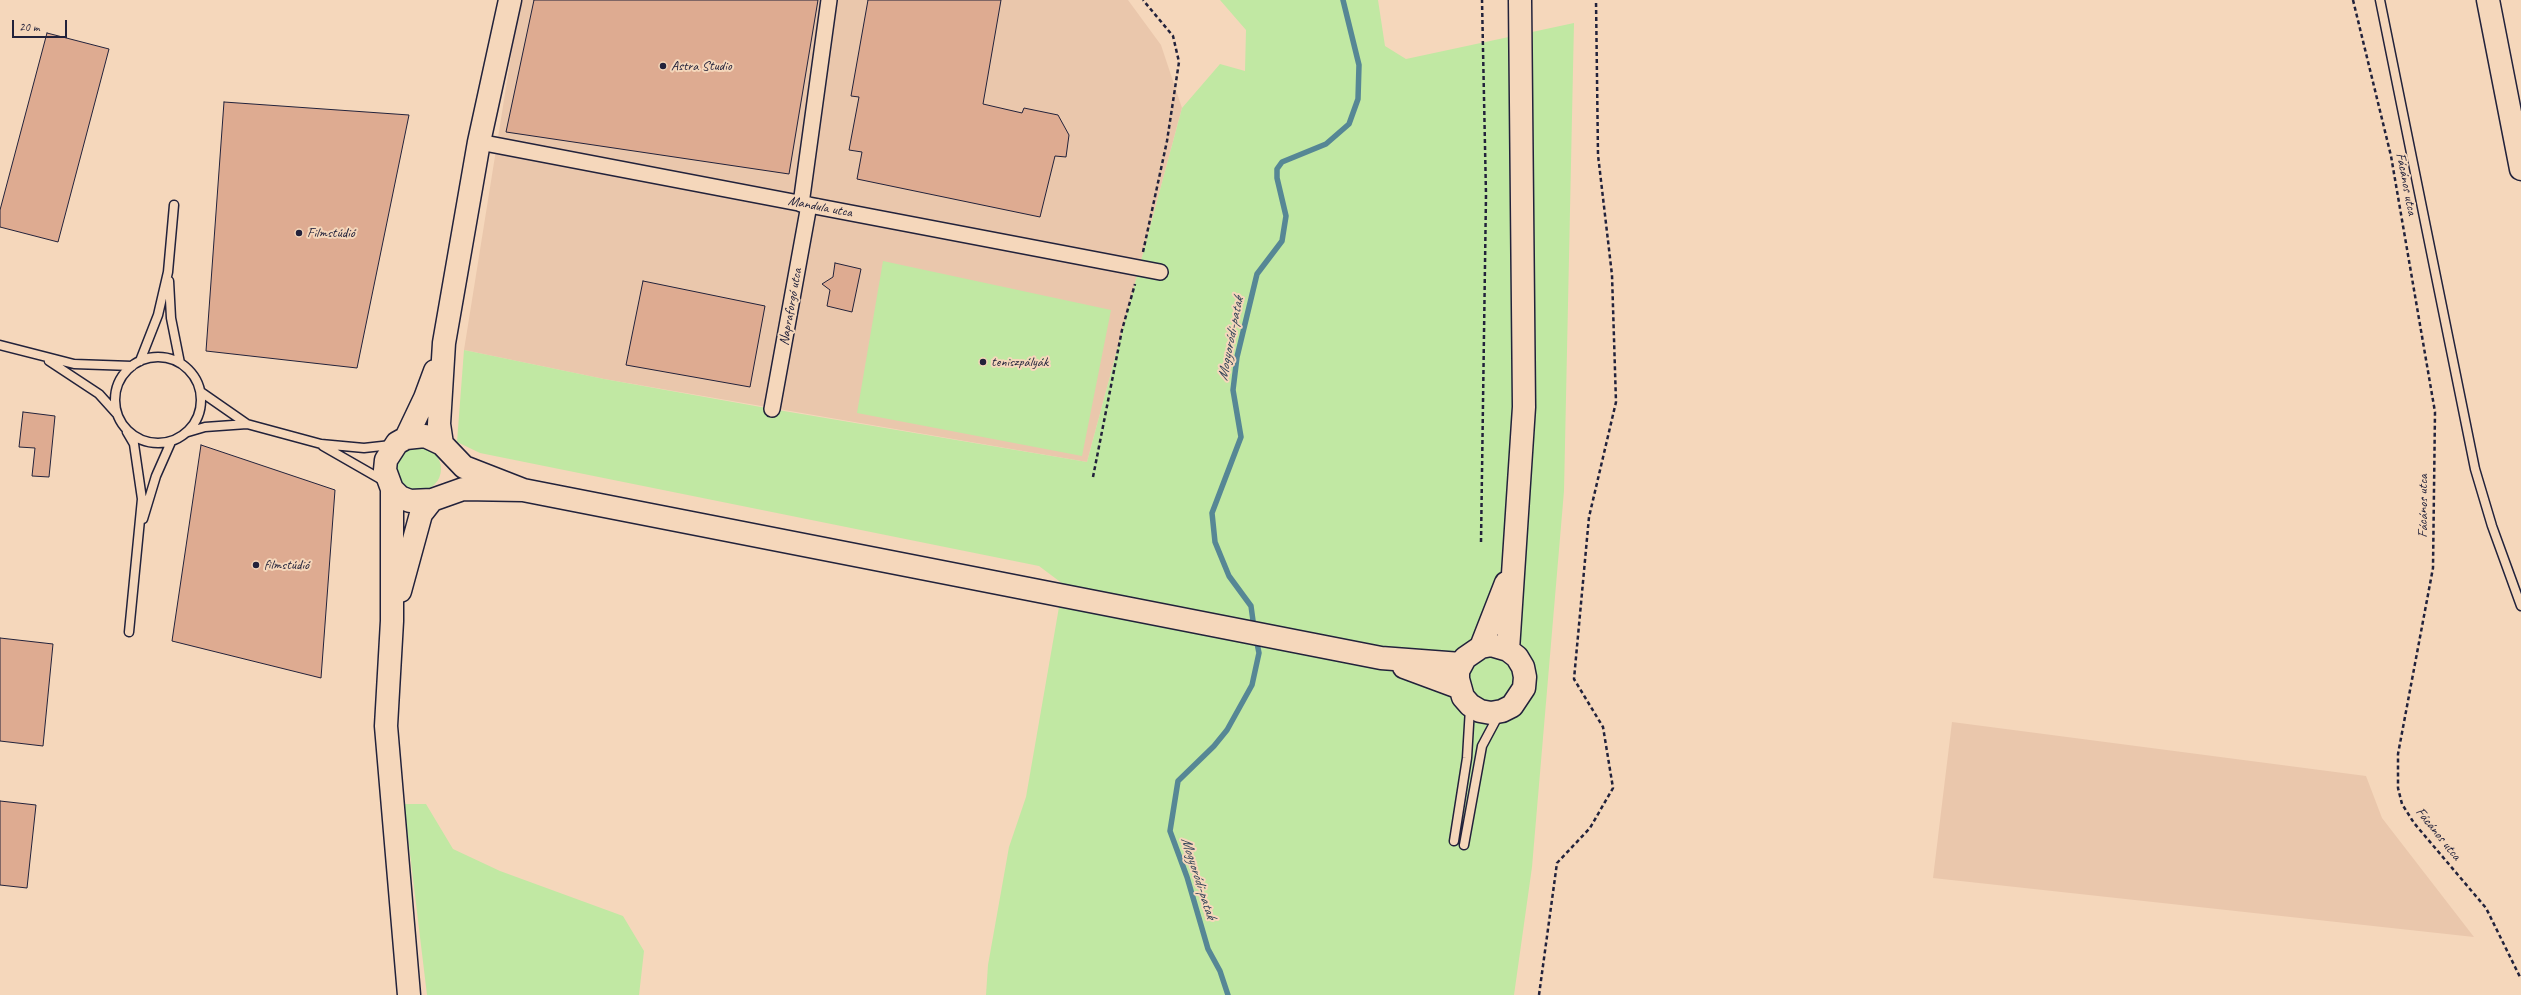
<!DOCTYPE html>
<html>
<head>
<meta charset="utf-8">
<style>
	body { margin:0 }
	#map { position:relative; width:2521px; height:995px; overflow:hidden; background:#f5d7bb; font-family:Caveat,sans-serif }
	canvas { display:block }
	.scale { position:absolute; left:12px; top:20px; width:55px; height:18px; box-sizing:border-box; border:2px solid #22223b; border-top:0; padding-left:5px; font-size:12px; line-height:14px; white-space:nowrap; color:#22223b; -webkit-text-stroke:3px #f5d7bb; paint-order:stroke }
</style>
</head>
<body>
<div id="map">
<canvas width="2521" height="995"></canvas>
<div class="scale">20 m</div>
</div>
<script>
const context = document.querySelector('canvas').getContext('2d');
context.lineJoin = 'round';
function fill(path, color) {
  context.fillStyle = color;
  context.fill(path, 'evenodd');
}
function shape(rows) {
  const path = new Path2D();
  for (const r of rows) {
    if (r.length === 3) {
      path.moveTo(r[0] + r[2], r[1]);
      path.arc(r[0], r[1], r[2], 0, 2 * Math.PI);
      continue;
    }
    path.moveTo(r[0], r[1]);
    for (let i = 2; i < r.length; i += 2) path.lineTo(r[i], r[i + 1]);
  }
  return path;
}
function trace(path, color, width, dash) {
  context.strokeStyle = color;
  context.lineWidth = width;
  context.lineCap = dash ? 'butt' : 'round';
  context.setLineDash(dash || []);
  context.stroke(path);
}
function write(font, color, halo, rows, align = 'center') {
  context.font = font + ' Caveat,sans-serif';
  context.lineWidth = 4;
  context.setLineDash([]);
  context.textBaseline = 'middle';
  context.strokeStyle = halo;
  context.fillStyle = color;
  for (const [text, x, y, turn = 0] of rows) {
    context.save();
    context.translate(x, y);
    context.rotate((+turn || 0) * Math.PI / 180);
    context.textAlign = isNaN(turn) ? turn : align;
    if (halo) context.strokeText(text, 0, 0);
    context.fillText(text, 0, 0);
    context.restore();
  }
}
const built = shape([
	[520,0,1128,0,1161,45,1182,108,1087,462,604,379,464,350],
	[1952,722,2366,776,2382,818,2474,937,1933,878]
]);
const green = shape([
	[1220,0,1378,0,1385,46,1406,59,1574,23,1564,491,1532,867,1514,995,986,995,988,965,1009,847,1026,797,1063,584,1039,566,480,453,457,442,464,350,604,379,772,409,1087,462,1182,108,1220,64,1245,71,1246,30],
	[883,261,1111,310,1082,456,857,413],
	[419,469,22],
	[404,804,426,804,453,849,500,871,623,916,644,951,639,995,427,995]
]);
const stream = shape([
	[1254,628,1251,606,1229,576,1215,542,1212,513,1241,437,1233,390,1237,357,1257,274,1282,241,1286,216,1277,178,1277,169,1282,162,1326,144,1349,124,1358,99,1359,65,1343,0],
	[1228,995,1220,971,1208,949,1187,877,1170,831,1178,781,1214,746,1227,730,1252,685,1259,653,1256,638]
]);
const building = shape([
	[534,0,818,0,789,174,506,132,534,0],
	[868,0,1001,0,983,104,1022,113,1024,108,1058,115,1069,135,1066,157,1055,156,1040,217,857,179,862,152,849,150,859,97,851,96,868,0],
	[47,33,109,49,58,242,0,227,0,210,47,33],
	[224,102,409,115,357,368,206,351,224,102],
	[835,263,861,269,852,312,827,306,830,290,822,284,833,277,835,263],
	[643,281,765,306,750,387,626,365,643,281],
	[23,412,55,416,49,477,32,476,35,448,19,447,23,412],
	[201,445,335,490,321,678,172,641,201,445],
	[0,638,53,644,43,746,0,741,0,638],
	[0,801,36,805,27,888,0,885,0,801]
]);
const path = shape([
	[2353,0,2391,156,2435,412,2433,568,2398,754,2398,788,2402,804,2414,823,2486,908,2521,979],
	[1143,252,1167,141,1179,62,1173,36,1143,0],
	[1093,477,1122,330,1135,284],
	[1481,542,1486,195,1482,0],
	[1539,995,1557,863,1590,828,1613,788,1603,727,1574,679,1589,517,1616,402,1612,275,1598,155,1596,0]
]);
const lane = shape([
	[2380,0,2475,469,2492,526,2521,606],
	[169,281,171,318,180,363],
	[0,345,74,364,132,366],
	[158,400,43],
	[49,361,99,394,117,414],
	[140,361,158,315,168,272,174,205],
	[201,392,247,424],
	[127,432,134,444,142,499,129,632],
	[188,432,205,427,247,424,321,444,364,448,391,445],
	[323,446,384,481],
	[143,519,156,476,171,442],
	[1454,841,1467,758,1470,708],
	[1464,845,1482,746,1498,716]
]);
const street = shape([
	[479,142,1160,272],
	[801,204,829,0],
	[772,409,809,205]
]);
const secondary = shape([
	[406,438,425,398,435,371],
	[442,444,439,424,444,343,479,142,510,0],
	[392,489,392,621,386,726,409,995],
	[523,490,464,467,442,444,425,436,406,438,397,443,386,460,385,470,392,489,400,497,410,501,432,500,463,489,523,490,1381,658,1461,664],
	[400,591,421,514,432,500],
	[1481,647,1491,645,1508,650,1517,657,1523,667,1525,677,1524,688,1512,706,1502,711,1491,713,1480,711,1470,705,1463,697,1458,679,1458,671,1465,658,1481,647,1506,583],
	[1508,650,1524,407,1520,0],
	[1404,667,1458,687]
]);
const highway = shape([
	[2488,0,2521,169]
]);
const markers = [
	[663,66,4,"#22223b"],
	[299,233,4,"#22223b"],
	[983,362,4,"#22223b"],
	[256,565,4,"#22223b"]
];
const poiNames = [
	["Astra Studio",671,66],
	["Filmstúdió",307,233],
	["teniszpályák",991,362],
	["filmstúdió",264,565]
];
const streetNames = [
	["Fácános utca",2406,184,79],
	["Mandula utca",820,207,11],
	["Napraforgó utca",791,307,-80],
	["Fácános utca",2423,506,-90],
	["Fácános utca",2438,834,51]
];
const waterNames = [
	["Mogyoródi-patak",1231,339,-79],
	["Mogyoródi-patak",1198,878,72]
];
fill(built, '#eac7ac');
fill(green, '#c1e8a3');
trace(stream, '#568795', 5.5);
fill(building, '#deab91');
trace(building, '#22223b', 1);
trace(lane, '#22223b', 11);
trace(street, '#22223b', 18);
trace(secondary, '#22223b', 25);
trace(highway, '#22223b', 25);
trace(path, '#22223b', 2.5, [4, 3]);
trace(lane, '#f5d7bb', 8);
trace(street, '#f5d7bb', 15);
trace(secondary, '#f5d7bb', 22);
trace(highway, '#f5d7bb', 22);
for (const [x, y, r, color] of markers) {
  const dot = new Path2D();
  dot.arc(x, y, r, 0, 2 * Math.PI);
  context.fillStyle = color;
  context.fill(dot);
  trace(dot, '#f5d7bb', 1.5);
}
write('14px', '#22223b', '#f5d7bb', poiNames, 'left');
write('14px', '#22223b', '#f5d7bb', streetNames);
write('italic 15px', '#334459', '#f5d7bb', waterNames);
</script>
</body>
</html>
